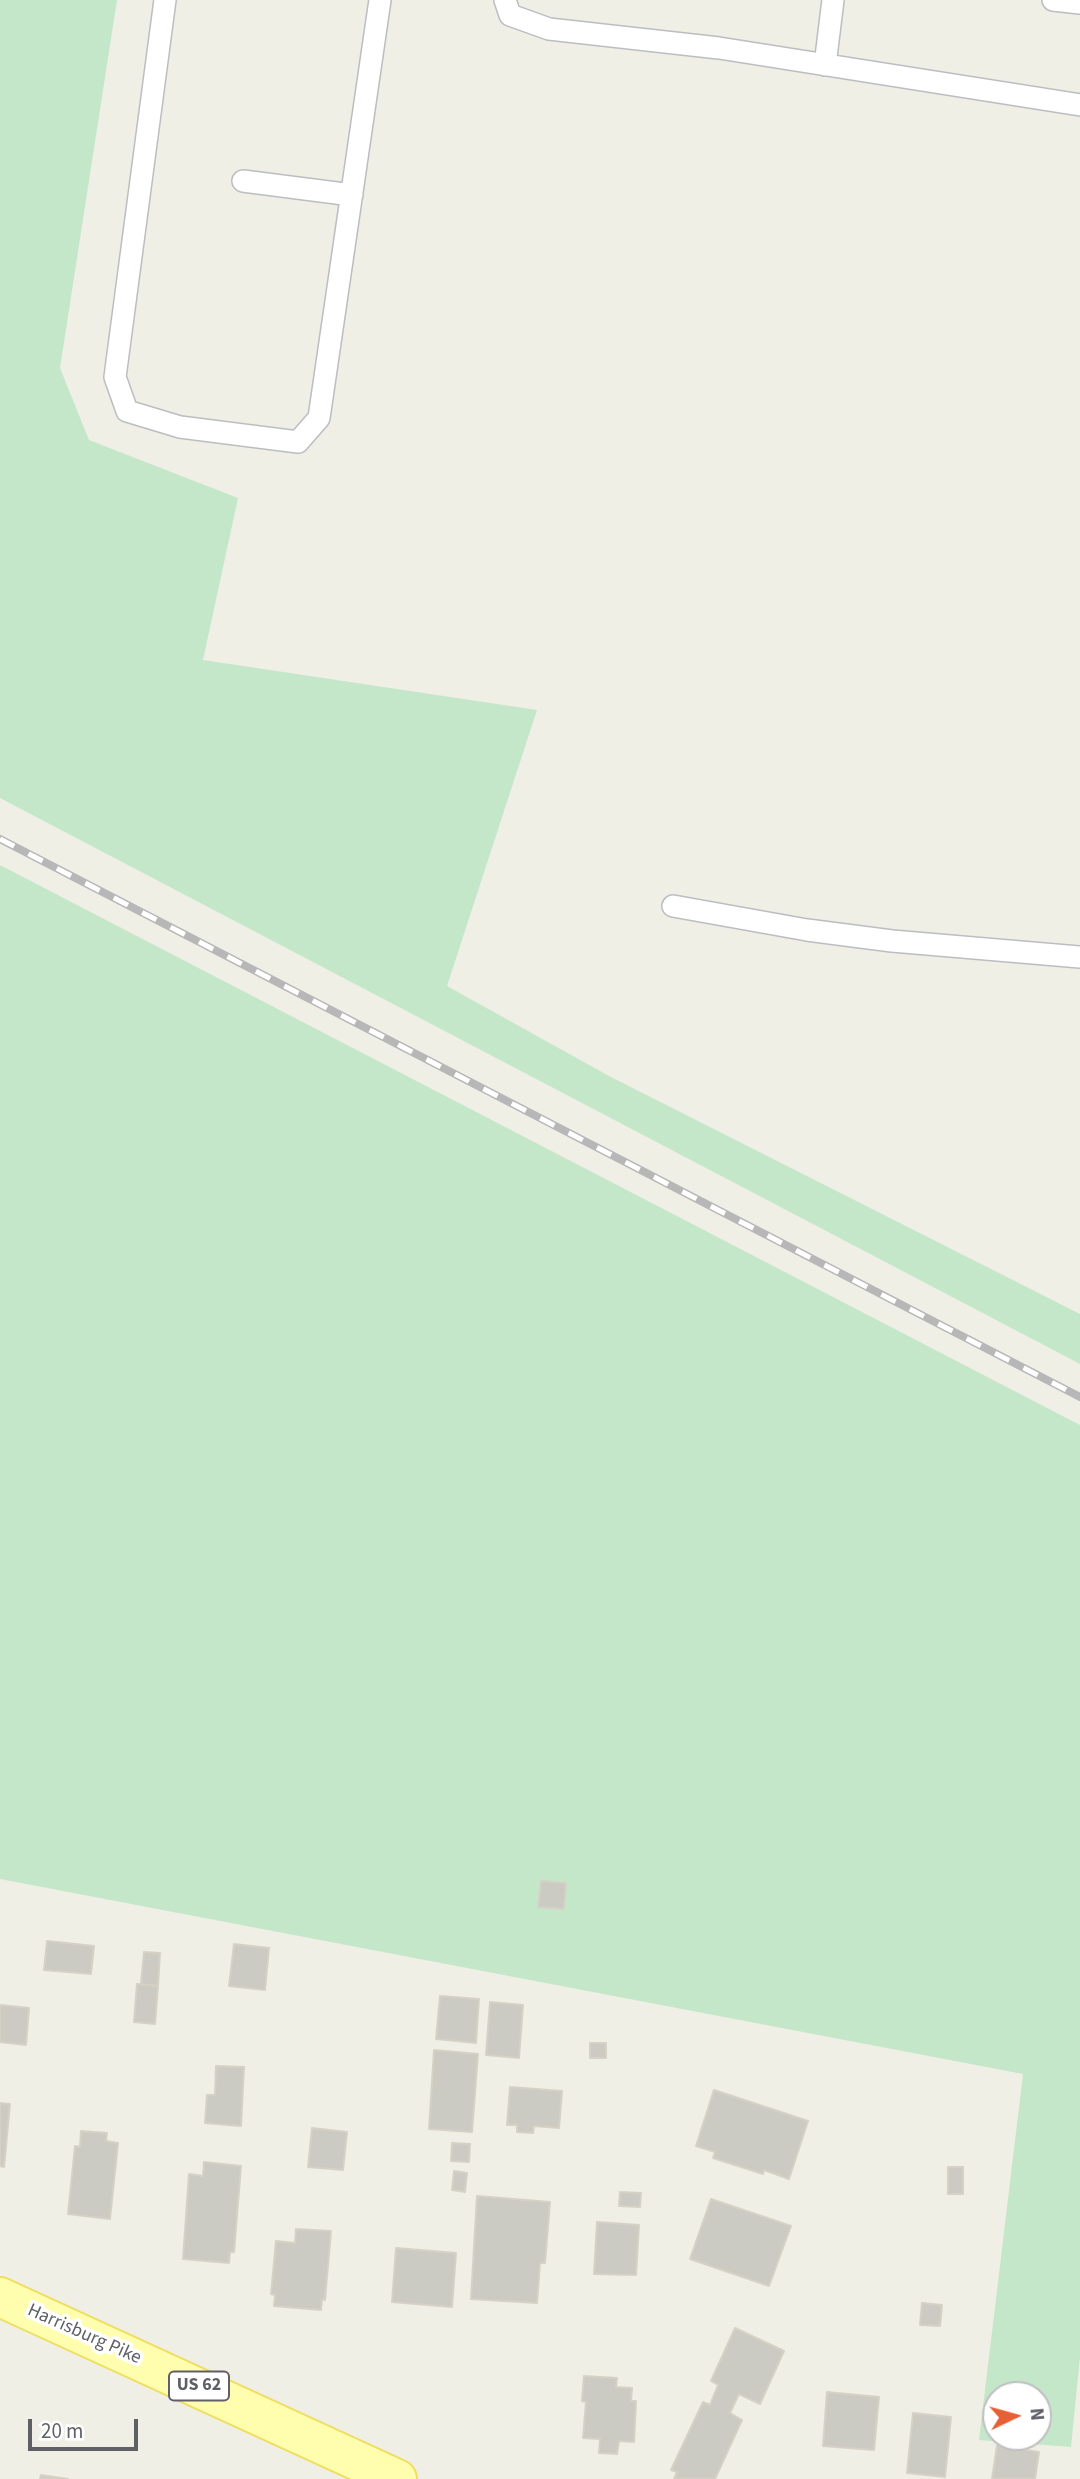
<!DOCTYPE html>
<html>
<head>
<meta charset="utf-8">
<style>
	body { margin:0 }
	#map { position:relative; width:1080px; height:2479px; overflow:hidden; background:#f0efe6; font-family:"Source Sans 3",sans-serif }
	canvas { display:block }
	.north { position:absolute; left:982px; top:2381px; width:70px; height:70px; box-sizing:border-box; background:#fff; border:2px solid #bfbfc2; border-radius:50%; rotate:85deg; font-size:19px; font-weight:700; line-height:28px; text-align:center; color:#5e6066 }
	.north::after { content:''; display:block; margin:auto; width:24px; height:32px; background:#e76035; clip-path:polygon(50% 0,100% 100%,50% 72%,0 100%) }
	.scale { position:absolute; left:28px; top:2419px; width:110px; height:32px; box-sizing:border-box; border:4px solid #5e6066; border-top:0; padding-left:9px; font-size:21px; line-height:24px; white-space:nowrap; color:#5e6066; -webkit-text-stroke:5px #fff; paint-order:stroke }
</style>
</head>
<body>
<div id="map">
<canvas width="1080" height="2479"></canvas>
<div class="north">N</div>
<div class="scale">20 m</div>
</div>
<script>
const context = document.querySelector('canvas').getContext('2d');
context.lineJoin = 'round';
function fill(path, color) {
  context.fillStyle = color;
  context.fill(path, 'evenodd');
}
function shape(rows) {
  const path = new Path2D();
  for (const r of rows) {
    path.moveTo(r[0], r[1]);
    for (let i = 2; i < r.length; i += 2) path.lineTo(r[i], r[i + 1]);
  }
  return path;
}
function trace(path, color, width, dash) {
  context.strokeStyle = color;
  context.lineWidth = width;
  context.lineCap = dash ? 'butt' : 'round';
  context.setLineDash(dash || []);
  context.stroke(path);
}
function write(font, color, halo, rows, align = 'center') {
  context.font = font + ' "Source Sans 3",sans-serif';
  context.lineWidth = 7;
  context.setLineDash([]);
  context.textBaseline = 'middle';
  context.strokeStyle = halo;
  context.fillStyle = color;
  for (const [text, x, y, turn = 0] of rows) {
    context.save();
    context.translate(x, y);
    context.rotate((+turn || 0) * Math.PI / 180);
    context.textAlign = isNaN(turn) ? turn : align;
    if (halo) context.strokeText(text, 0, 0);
    context.fillText(text, 0, 0);
    context.restore();
  }
}
const green = shape([
	[0,0,117,0,60,368,89,440,238,498,203,660,537,710,447,986,609,1076,1080,1314,1080,1364,0,798],
	[0,865,1080,1425,1080,2357,1071,2447,979,2440,1023,2074,0,1879],
	[996,2395,1038,2395,1038,2437,996,2437]
]);
const building = shape([
	[541,1881,566,1883,564,1909,538,1907,541,1881],
	[47,1941,94,1946,91,1974,44,1970,47,1941],
	[234,1944,269,1948,265,1990,229,1986,234,1944],
	[144,1952,160,1953,158,1986,141,1984,144,1952],
	[137,1984,158,1986,155,2024,134,2022,137,1984],
	[440,1996,479,1999,476,2043,436,2039,440,1996],
	[490,2002,523,2005,519,2058,486,2055,490,2002],
	[0,2005,29,2008,26,2045,0,2042,0,2005],
	[590,2043,606,2043,606,2058,590,2058,590,2043],
	[434,2050,478,2054,472,2132,429,2129,434,2050],
	[216,2066,244,2067,241,2126,205,2123,207,2095,215,2095,216,2066],
	[510,2087,562,2091,559,2128,534,2126,533,2133,517,2132,517,2125,507,2125,510,2087],
	[714,2090,808,2121,789,2179,764,2170,763,2174,713,2158,715,2152,696,2146,714,2090],
	[0,2103,10,2104,4,2167,0,2166,0,2103],
	[312,2128,347,2132,343,2170,308,2167,312,2128],
	[81,2131,107,2133,106,2141,118,2143,110,2219,68,2214,75,2146,80,2147,81,2131],
	[452,2143,470,2144,469,2162,451,2161,452,2143],
	[204,2162,241,2166,234,2252,230,2252,229,2263,183,2259,189,2174,203,2176,204,2162],
	[948,2167,963,2167,963,2194,948,2194,948,2167],
	[454,2171,467,2173,465,2192,452,2190,454,2171],
	[620,2192,641,2193,640,2207,619,2206,620,2192],
	[477,2196,550,2202,545,2263,540,2263,537,2303,471,2299,477,2196],
	[711,2199,791,2226,769,2286,690,2259,711,2199],
	[597,2222,639,2225,636,2275,594,2274,597,2222],
	[296,2229,331,2231,325,2300,322,2299,321,2310,274,2306,275,2295,271,2294,276,2241,295,2243,296,2229],
	[396,2248,456,2253,452,2307,392,2302,396,2248],
	[922,2303,942,2305,940,2326,920,2325,922,2303],
	[735,2328,784,2351,760,2404,739,2394,730,2413,742,2420,715,2479,674,2479,677,2472,671,2470,703,2402,710,2405,718,2385,711,2381,735,2328],
	[584,2376,617,2378,616,2387,632,2388,631,2401,636,2401,634,2442,619,2441,617,2454,599,2453,600,2439,583,2438,586,2402,582,2401,584,2376],
	[827,2392,879,2397,874,2450,823,2446,827,2392],
	[913,2413,951,2417,945,2477,907,2473,913,2413],
	[997,2445,1039,2452,1035,2479,992,2479,997,2445],
	[41,2475,68,2479,40,2479,41,2475]
]);
const lane = shape([
	[165,0,115,377,127,411,180,427,298,442,319,418,380,0],
	[505,0,510,15,549,29,719,48,1080,105],
	[1053,0,1080,3],
	[825,65,833,0],
	[243,181,352,195],
	[673,906,807,930,892,941,1080,957]
]);
const primary = shape([
	[0,2297,397,2479]
]);
const rail = shape([
	[0,839,1080,1397]
]);
const shields = [
	[199,2386,60]
];
const shieldNames = [
	["US 62",199,2386]
];
const streetNames = [
	["Harrisburg Pike",84,2335,24]
];
fill(green, '#c4e7c9');
fill(building, '#cbcac3');
trace(building, '#d5d2c5', 2);
trace(lane, '#bbbdc2', 24);
trace(primary, '#efde60', 42);
trace(lane, '#fff', 21);
trace(primary, '#fefeae', 38);
trace(rail, '#b7b7b8', 8);
trace(rail, '#fff', 5, [16]);
for (const [x, y, w] of shields) {
  const box = new Path2D();
  box.roundRect(x - w / 2, y - 14.5, w, 29, 5);
  context.fillStyle = '#fff';
  context.fill(box);
  trace(box, '#5e6066', 2);
}
write('bold 18px', '#5e6066', null, shieldNames);
write('19px', '#5e6066', '#fff', streetNames);
</script>
</body>
</html>
